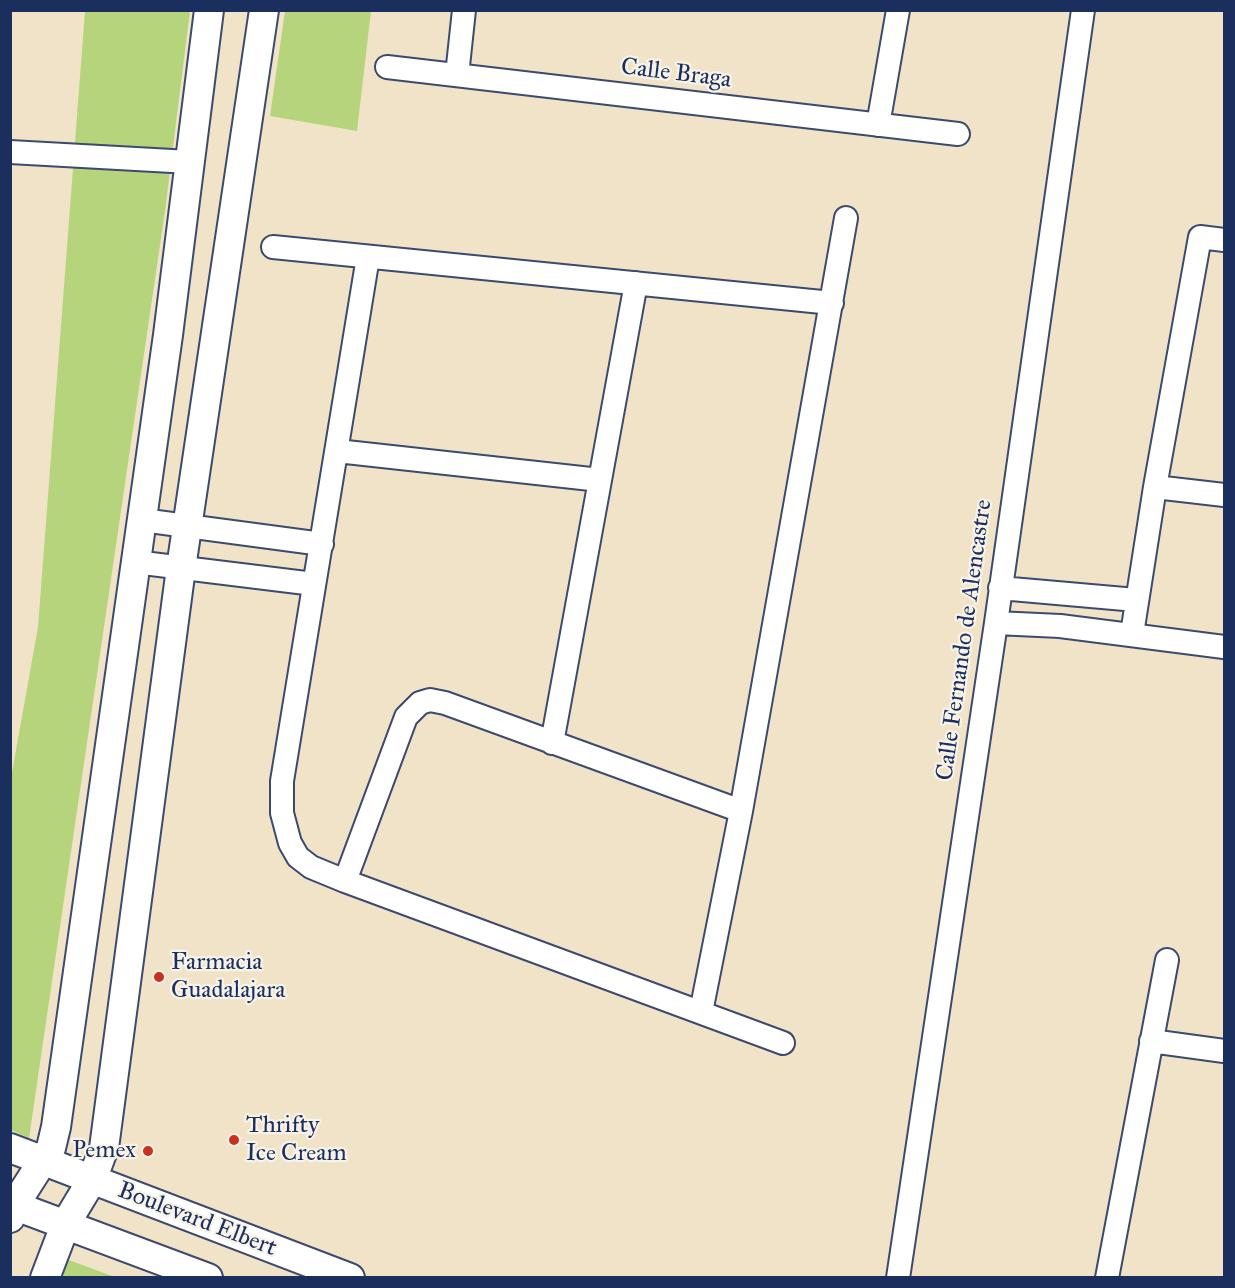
<!DOCTYPE html>
<html>
<head>
<meta charset="utf-8">
<style>
	body { margin:0 }
	#map { position:relative; width:1235px; height:1288px; overflow:hidden; background:#f1e3c8; font-family:"IM FELL Great Primer",serif }
	canvas { display:block }
	.frame { position:absolute; inset:0; border:12px solid #1b2f5e; pointer-events:none }
</style>
</head>
<body>
<div id="map">
<canvas width="1235" height="1288"></canvas>
<div class="frame"></div>
</div>
<script>
const context = document.querySelector('canvas').getContext('2d');
context.lineJoin = 'round';
function fill(path, color) {
  context.fillStyle = color;
  context.fill(path, 'evenodd');
}
function shape(rows) {
  const path = new Path2D();
  for (const r of rows) {
    path.moveTo(r[0], r[1]);
    for (let i = 2; i < r.length; i += 2) path.lineTo(r[i], r[i + 1]);
  }
  return path;
}
function trace(path, color, width, dash) {
  context.strokeStyle = color;
  context.lineWidth = width;
  context.lineCap = dash ? 'butt' : 'round';
  context.setLineDash(dash || []);
  context.stroke(path);
}
function write(font, color, halo, rows, align = 'center') {
  context.font = font + ' "IM FELL Great Primer",serif';
  context.lineWidth = 4.5;
  context.setLineDash([]);
  context.textBaseline = 'middle';
  context.strokeStyle = halo;
  context.fillStyle = color;
  for (const [text, x, y, turn = 0] of rows) {
    context.save();
    context.translate(x, y);
    context.rotate((+turn || 0) * Math.PI / 180);
    context.textAlign = isNaN(turn) ? turn : align;
    if (halo) context.strokeText(text, 0, 0);
    context.fillText(text, 0, 0);
    context.restore();
  }
}
const green = shape([
	[85,11,190,11,165,211,29,1138,11,1130,11,778,38,627],
	[285,11,371,11,357,131,270,116],
	[66,1259,115,1277,63,1278]
]);
const minor = shape([
	[387,67,958,134],
	[457,75,464,10],
	[878,125,898,10],
	[10,152,190,162],
	[273,247,832,303],
	[368,257,282,781,282,813,290,843,298,857,311,867,345,881,783,1043],
	[337,451,600,480],
	[1155,487,1224,495],
	[142,520,322,544],
	[135,562,314,584],
	[1000,588,1136,600],
	[996,623,1060,626,1224,647],
	[1132,634,1155,487,1200,237,1224,240],
	[552,743,636,283],
	[345,881,406,717,420,703,430,700,445,703,741,811],
	[701,1012,741,811,846,218],
	[1151,1041,1224,1051],
	[898,1278,996,623,1083,10],
	[1107,1278,1167,960]
]);
const tertiary = shape([
	[10,1148,350,1278],
	[10,1204,208,1278],
	[10,1218,14,1206,51,1148,56,1127,168,335,209,10],
	[45,1278,66,1223,92,1180,104,1148,181,568,264,10]
]);
const markers = [
	[159,977,6,"#c8321e"],
	[234,1140,6,"#c8321e"],
	[148,1151,6,"#c8321e"]
];
const streetNames = [
	["Calle Braga",676,74,7],
	["Calle Fernando de Alencastre",965,640,-82],
	["Boulevard Elbert",197,1220,21]
];
const poiNames = [
	["Farmacia",171,963],
	["Guadalajara",171,991],
	["Thrifty",246,1126],
	["Ice Cream",246,1154],
	["Pemex",136,1151,"right"]
];
fill(green, '#b5d47c');
trace(minor, '#3b4a6e', 26);
trace(tertiary, '#3b4a6e', 32);
trace(minor, '#fff', 22);
trace(tertiary, '#fff', 28);
for (const [x, y, r, color] of markers) {
  const dot = new Path2D();
  dot.arc(x, y, r, 0, 2 * Math.PI);
  context.fillStyle = color;
  context.fill(dot);
  trace(dot, '#f7f3e8', 2);
}
write('24px', '#1b2f5e', '#f7f3e8', streetNames);
write('24px', '#1b2f5e', '#f7f3e8', poiNames, 'left');
</script>
</body>
</html>
